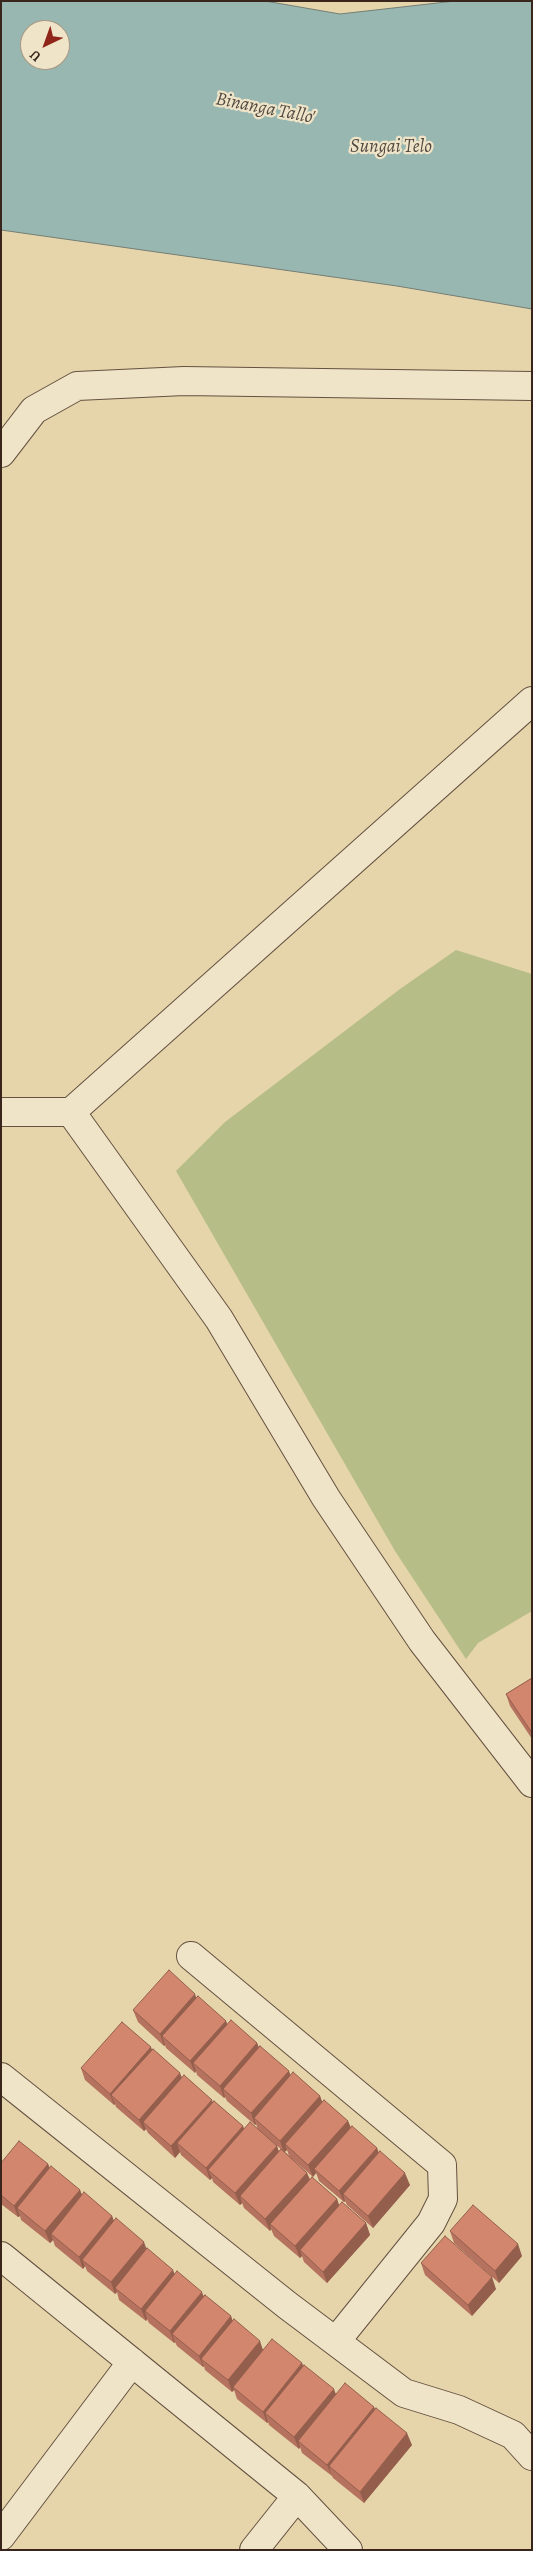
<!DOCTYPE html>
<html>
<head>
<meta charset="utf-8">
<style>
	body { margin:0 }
	#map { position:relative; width:533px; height:2551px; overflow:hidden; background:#e6d5aa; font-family:Alegreya,serif }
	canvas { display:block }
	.frame { position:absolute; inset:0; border:2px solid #39251c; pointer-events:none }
	.north { position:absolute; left:20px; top:20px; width:50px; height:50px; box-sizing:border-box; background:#efe4c8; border:1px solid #a69883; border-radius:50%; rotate:222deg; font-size:14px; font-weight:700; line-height:20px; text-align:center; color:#39251c }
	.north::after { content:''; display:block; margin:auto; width:18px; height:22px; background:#8f2418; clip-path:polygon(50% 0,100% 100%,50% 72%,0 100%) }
</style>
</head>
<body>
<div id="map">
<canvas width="533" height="2551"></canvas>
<div class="frame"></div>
<div class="north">U</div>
</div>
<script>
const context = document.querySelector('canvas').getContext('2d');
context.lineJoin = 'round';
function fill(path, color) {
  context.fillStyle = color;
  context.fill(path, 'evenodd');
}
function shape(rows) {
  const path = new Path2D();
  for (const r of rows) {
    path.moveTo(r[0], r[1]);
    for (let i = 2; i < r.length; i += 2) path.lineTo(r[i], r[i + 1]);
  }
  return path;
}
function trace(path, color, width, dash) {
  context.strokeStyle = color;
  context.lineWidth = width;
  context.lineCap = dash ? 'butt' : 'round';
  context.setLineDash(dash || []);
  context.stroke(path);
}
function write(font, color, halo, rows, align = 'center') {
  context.font = font + ' Alegreya,serif';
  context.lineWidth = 4.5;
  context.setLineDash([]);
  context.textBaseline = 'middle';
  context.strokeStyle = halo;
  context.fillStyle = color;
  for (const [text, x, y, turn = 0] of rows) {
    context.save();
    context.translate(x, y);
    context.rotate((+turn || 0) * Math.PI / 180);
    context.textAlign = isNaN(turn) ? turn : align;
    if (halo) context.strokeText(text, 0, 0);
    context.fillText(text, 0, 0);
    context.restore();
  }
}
const green = shape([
	[456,950,532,974,532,1611,478,1643,466,1659,395,1551,176,1171,225,1122,400,989]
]);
const water = shape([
	[1,1,265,1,340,14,455,1,532,1,532,309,397,286,1,230,1,1],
	[30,30,60,30,60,60,30,60,30,30]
]);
const street = shape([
	[1,453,34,410,77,386,184,381,532,386],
	[1,1112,71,1112,532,701],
	[71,1112,219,1319,326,1498,422,1641,532,1783],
	[191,1956,442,2165,443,2199,431,2223,336,2341],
	[1,2077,287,2305,404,2393,459,2410,513,2435,532,2456],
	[1,2256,297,2496,348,2550],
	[1,2536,132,2362],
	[254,2550,297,2496]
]);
const wall = shape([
	[532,1678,532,1739,510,1706,506,1694],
	[196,1997,226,2021,227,2024,257,2043,259,2048,290,2075,320,2096,322,2102,348,2121,351,2128,377,2148,379,2153,410,2185,373,2228,347,2205,345,2201,344,2202,319,2181,316,2173,313,2177,289,2156,287,2150,285,2152,307,2173,310,2179,337,2199,339,2205,366,2223,370,2235,327,2283,304,2262,302,2256,300,2258,274,2236,271,2229,270,2231,244,2208,242,2203,240,2205,213,2182,212,2178,210,2180,181,2155,180,2152,175,2158,148,2133,146,2129,144,2131,116,2107,115,2104,114,2105,85,2080,81,2068,152,2049,182,2078,243,2126,244,2129,277,2146,279,2152,281,2149,258,2130,256,2124,255,2125,227,2101,225,2097,224,2098,197,2075,196,2071,195,2073,166,2048,165,2045,164,2046,138,2022,133,2010],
	[1,2163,48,2164,50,2168,80,2190,82,2195,112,2216,114,2221,175,2274,231,2316,232,2320,263,2350,302,2363,303,2366,336,2394,374,2407,375,2409,412,2445,364,2503,333,2478,332,2476,302,2453,300,2447,299,2449,269,2425,268,2422,267,2423,237,2399,234,2390,232,2392,205,2370,204,2366,203,2367,177,2346,175,2342,174,2343,149,2323,147,2319,146,2321,119,2300,117,2292,115,2294,87,2271,85,2266,83,2269,55,2246,53,2240,50,2243,21,2220,20,2216,18,2217,1,2204],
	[450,2231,522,2256,499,2283,454,2243],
	[421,2263,496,2289,472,2316,425,2275]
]);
const shadedWall = shape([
	[195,1994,199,2006,162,2036,165,2045,164,2046,160,2034],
	[226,2021,230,2033,193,2063,196,2071,195,2073,190,2061],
	[257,2043,262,2055,223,2089,225,2097,224,2098,220,2086],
	[151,2047,155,2058,111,2095,115,2104,114,2105,110,2094],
	[289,2071,293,2082,254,2118,256,2124,255,2125,251,2113],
	[180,2073,185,2085,143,2122,146,2129,144,2131,139,2120],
	[320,2096,324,2107,285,2144,287,2150,284,2152,280,2141],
	[212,2100,216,2111,177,2143,180,2152,175,2158,171,2146],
	[348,2121,353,2133,314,2169,316,2173,313,2177,308,2165],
	[243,2126,247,2138,208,2170,212,2178,210,2180,206,2168],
	[277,2146,281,2158,240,2196,242,2203,240,2205,235,2193],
	[377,2148,381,2160,343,2194,345,2201,344,2202,339,2191],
	[48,2164,52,2176,17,2208,20,2216,18,2217,14,2206],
	[307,2173,311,2184,270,2224,271,2229,270,2231,265,2219],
	[405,2173,410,2185,373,2228,368,2216],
	[80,2190,84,2201,51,2234,53,2240,50,2243,45,2231],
	[337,2199,341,2211,300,2250,302,2256,300,2258,295,2246],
	[112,2216,116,2228,82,2260,85,2266,83,2269,79,2257],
	[366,2223,370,2235,327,2283,323,2272],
	[144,2242,148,2253,115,2288,117,2292,115,2294,111,2282],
	[518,2244,522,2256,499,2283,495,2271],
	[173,2270,178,2282,145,2311,147,2319,146,2321,141,2309],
	[492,2277,496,2289,472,2316,468,2305],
	[202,2292,206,2304,172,2334,175,2342,174,2343,170,2331],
	[231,2316,235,2328,201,2359,204,2366,203,2367,199,2356],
	[260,2341,264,2353,233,2387,234,2390,232,2392,228,2380],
	[302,2363,306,2375,265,2413,268,2422,267,2423,263,2412],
	[334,2389,338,2400,298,2441,300,2447,299,2449,294,2437],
	[374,2407,378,2419,329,2466,332,2476,327,2465],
	[407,2433,412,2445,364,2503,360,2492]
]);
const building = shape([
	[532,1678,532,1733,506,1694,532,1678],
	[169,1970,195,1994,160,2034,133,2010,169,1970],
	[198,1996,226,2021,190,2061,162,2036,198,1996],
	[231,2020,257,2043,220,2086,193,2063,231,2020],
	[122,2022,151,2047,110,2094,81,2068,122,2022],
	[260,2046,289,2071,251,2113,223,2089,260,2046],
	[153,2049,180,2073,139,2120,111,2095,153,2049],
	[293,2072,320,2096,280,2141,254,2118,293,2072],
	[184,2075,212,2100,171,2146,143,2122,184,2075],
	[324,2100,348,2121,308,2165,285,2144,324,2100],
	[214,2101,243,2126,206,2168,177,2143,214,2101],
	[250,2122,277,2146,235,2193,208,2170,250,2122],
	[352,2126,377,2148,339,2191,314,2169,352,2126],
	[19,2141,48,2164,14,2206,1,2195,1,2163,19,2141],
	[281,2149,307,2173,265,2219,240,2196,281,2149],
	[380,2151,405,2173,368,2216,343,2194,380,2151],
	[51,2166,80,2190,45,2231,17,2208,51,2166],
	[312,2177,337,2199,295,2246,270,2224,312,2177],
	[84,2192,112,2216,79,2257,51,2234,84,2192],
	[342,2202,366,2223,323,2272,300,2250,342,2202],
	[473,2205,518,2244,495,2271,450,2231,473,2205],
	[116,2218,144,2242,111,2282,82,2260,116,2218],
	[445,2236,492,2277,468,2305,421,2263,445,2236],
	[147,2248,173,2270,141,2309,115,2288,147,2248],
	[177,2271,202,2292,170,2331,145,2311,177,2271],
	[205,2295,231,2316,199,2356,172,2334,205,2295],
	[234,2319,260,2341,228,2380,201,2359,234,2319],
	[272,2339,302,2363,263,2412,233,2387,272,2339],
	[304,2365,334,2389,294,2437,265,2413,304,2365],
	[345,2383,374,2407,327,2465,298,2441,345,2383],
	[376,2408,407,2433,360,2492,329,2466,376,2408]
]);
const waterNames = [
	["Binanga Tallo'",265,109,11],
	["Sungai Telo",391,147]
];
fill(green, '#b7bd87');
fill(water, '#99b7b1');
trace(water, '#737d75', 1);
trace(street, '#645140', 30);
trace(street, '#efe4c8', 28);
fill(wall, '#b5735f');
fill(shadedWall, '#945e4d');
fill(building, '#d3866e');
trace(building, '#945e4d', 1);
write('italic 19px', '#514a41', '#efe4c8', waterNames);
</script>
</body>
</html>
